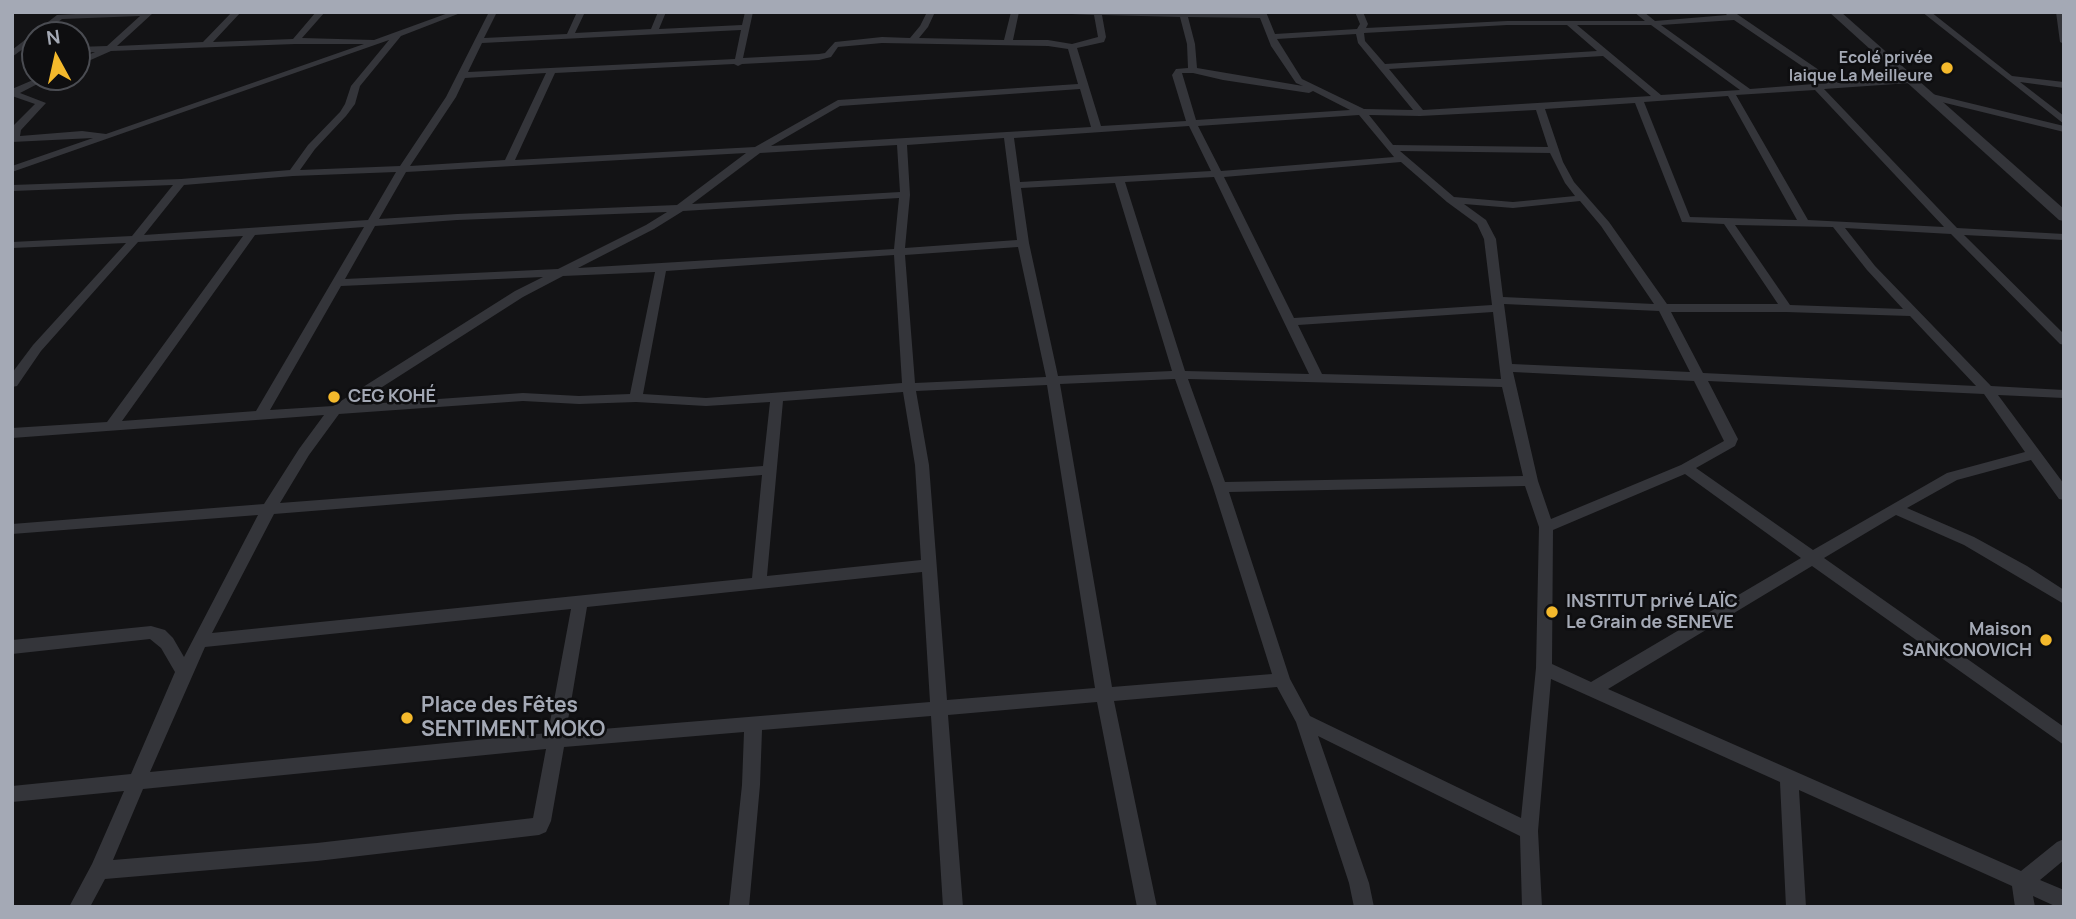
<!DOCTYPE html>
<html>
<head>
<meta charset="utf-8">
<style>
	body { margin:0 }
	#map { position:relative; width:2076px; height:919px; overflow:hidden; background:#131315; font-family:Manrope,sans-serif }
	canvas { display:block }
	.frame { position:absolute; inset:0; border:14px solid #a4a9b5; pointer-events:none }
	.north { position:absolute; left:21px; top:21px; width:70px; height:70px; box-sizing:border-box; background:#0e0e10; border:2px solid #4a4c52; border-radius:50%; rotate:352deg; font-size:19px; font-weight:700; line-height:28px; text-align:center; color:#a4a9b5 }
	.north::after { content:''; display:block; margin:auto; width:24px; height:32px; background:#f4b92c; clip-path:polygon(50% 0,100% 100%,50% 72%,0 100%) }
</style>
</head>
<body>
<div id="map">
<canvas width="2076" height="919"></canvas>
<div class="frame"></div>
<div class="north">N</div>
</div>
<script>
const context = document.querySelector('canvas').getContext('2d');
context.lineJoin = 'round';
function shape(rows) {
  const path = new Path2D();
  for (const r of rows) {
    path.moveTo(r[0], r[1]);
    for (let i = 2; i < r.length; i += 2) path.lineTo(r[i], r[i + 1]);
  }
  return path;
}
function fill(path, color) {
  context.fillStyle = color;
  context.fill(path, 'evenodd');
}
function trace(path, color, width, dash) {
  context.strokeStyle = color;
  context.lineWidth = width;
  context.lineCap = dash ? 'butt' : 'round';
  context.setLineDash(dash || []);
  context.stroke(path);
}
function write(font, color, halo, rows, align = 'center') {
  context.font = font + ' Manrope,sans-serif';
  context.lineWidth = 5;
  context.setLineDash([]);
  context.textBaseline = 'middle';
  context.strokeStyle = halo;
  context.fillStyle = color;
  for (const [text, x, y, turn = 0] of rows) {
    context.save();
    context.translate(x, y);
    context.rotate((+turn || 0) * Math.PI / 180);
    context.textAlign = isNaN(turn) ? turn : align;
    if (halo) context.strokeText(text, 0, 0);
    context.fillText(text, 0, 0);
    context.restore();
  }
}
const minor = shape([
	[112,12,153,13,117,46,203,42,232,12,241,12,213,42,293,39,316,12,325,12,302,38,374,40,451,12,463,12,401,36,360,86,355,104,346,116,315,149,300,170,400,166,446,97,489,12,497,12,484,38,567,34,577,12,585,12,575,33,651,29,658,12,666,12,659,29,742,25,745,12,753,12,743,58,819,54,825,53,835,42,882,37,910,38,920,26,927,12,935,12,928,27,919,38,1004,40,1011,12,1019,12,1013,40,1048,40,1072,44,1098,37,1094,15,1071,14,1067,12,1266,12,1275,34,1357,29,1360,24,1355,12,1363,12,1368,24,1366,28,1507,21,1645,21,1634,12,1644,12,1655,21,1727,15,1724,12,1734,12,1838,83,1913,78,1913,82,1910,83,1824,89,1957,228,2064,234,2064,240,1964,235,2064,334,2064,345,2060,344,1951,234,1845,228,1875,266,1991,386,2064,390,2064,398,1998,395,2064,484,2064,500,2059,499,2031,460,1957,480,1907,508,1974,537,2027,566,2064,590,2064,604,1964,545,1896,515,1824,558,2064,727,2064,745,1812,566,1608,689,2021,871,2057,842,2064,839,2064,860,2040,880,2064,890,2064,907,2057,907,2033,896,2035,907,2015,907,2012,886,1799,790,1806,907,1786,907,1780,782,1551,679,1538,831,1542,907,1522,907,1520,836,1318,736,1369,883,1374,907,1354,907,1349,883,1296,722,1277,687,1114,701,1157,907,1137,907,1097,702,948,715,963,907,943,907,931,716,762,730,760,785,749,907,729,907,742,785,744,732,564,747,551,821,546,832,539,835,317,861,105,879,90,907,69,907,92,864,124,791,12,802,12,786,131,774,175,672,161,648,150,639,12,654,12,640,151,626,165,630,173,638,184,657,258,515,12,534,12,524,264,504,299,449,324,415,12,438,12,428,107,422,243,236,138,242,41,351,17,386,12,387,12,373,33,345,126,243,12,248,12,242,132,236,173,185,12,191,12,185,181,179,290,170,308,145,340,112,345,104,351,86,389,40,12,172,12,166,93,138,12,142,12,127,35,104,12,96,12,89,40,77,51,77,20,93,46,103,21,130,20,136,82,131,106,134,364,44,295,44,111,51,77,66,77,60,95,52,77,53,77,47,107,46,140,16,62,19,42,35,35,35,35,40,12,57,12,50,57,15,112,12],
	[1102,15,1180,17,1187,44,1188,68,1176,69,1172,75,1186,121,1101,126,1077,48,1104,42,1106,37,1102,15],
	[1188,17,1260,18,1271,46,1296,83,1303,86,1197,68,1195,44,1188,17],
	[1734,20,1827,83,1750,89,1661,25,1734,20],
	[1507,25,1567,25,1597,51,1385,64,1365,41,1364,33,1507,25],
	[1577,25,1651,25,1740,90,1661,95,1577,25],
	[741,30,735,59,468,72,482,43,741,30],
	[1356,34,1358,43,1413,110,1364,109,1302,79,1277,39,1356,34],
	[882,43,1048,46,1068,49,1078,84,838,100,755,147,515,160,555,73,734,64,738,66,742,64,819,60,831,57,838,47,882,43],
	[1603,56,1651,96,1423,110,1389,69,1603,56],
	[546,73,505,160,410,166,456,97,465,78,546,73],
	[1182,73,1193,73,1223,80,1309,93,1313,91,1350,110,1196,120,1182,73],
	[1080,89,1091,127,771,146,840,106,1080,89],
	[1815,90,1944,227,1808,220,1736,95,1815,90],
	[1728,96,1797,220,1690,217,1644,102,1728,96],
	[1635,103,1682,222,1724,224,1778,304,1667,304,1609,222,1574,182,1563,162,1545,109,1635,103],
	[1536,110,1548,147,1393,145,1369,115,1420,116,1536,110],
	[1359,115,1394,157,1221,171,1198,126,1359,115],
	[1189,126,1211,171,1020,182,1014,138,1189,126],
	[1004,138,1017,240,905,248,910,195,907,145,1004,138],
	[897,145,900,192,692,204,760,153,897,145],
	[1400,151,1550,153,1565,183,1575,196,1513,202,1454,197,1400,151],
	[746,153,677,205,457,214,379,219,406,172,746,153],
	[1401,162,1447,202,1477,224,1484,239,1492,305,1294,318,1224,177,1401,162],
	[396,172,368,220,144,235,184,185,293,176,396,172],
	[1214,177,1309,374,1185,371,1125,182,1214,177],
	[1115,183,1172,371,1058,376,1029,243,1021,188,1115,183],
	[899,198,894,249,578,268,654,229,683,211,899,198],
	[1580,201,1601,226,1654,304,1503,297,1496,239,1486,220,1464,204,1513,208,1580,201],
	[667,212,646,225,558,269,345,279,375,226,457,220,667,212],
	[1735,225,1833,227,1867,270,1903,309,1790,305,1735,225],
	[364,227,256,411,122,421,255,235,364,227],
	[1018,247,1046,377,915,383,905,255,1018,247],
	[894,255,902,383,706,398,643,394,666,271,894,255],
	[655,272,630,394,579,396,523,393,354,405,523,297,563,276,655,272],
	[543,277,515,291,333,406,270,410,341,286,543,277],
	[1504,304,1659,311,1690,372,1512,364,1504,304],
	[1493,312,1501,379,1322,374,1298,325,1493,312],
	[1671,312,1786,312,1910,316,1976,386,1703,373,1671,312],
	[1513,372,1694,381,1724,441,1681,465,1551,519,1538,481,1513,372],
	[1175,379,1213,487,1272,674,1112,687,1060,384,1175,379],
	[1188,379,1502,387,1523,476,1225,482,1188,379],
	[1708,381,1984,394,2025,452,1947,473,1813,550,1696,468,1735,446,1738,439,1708,381],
	[1047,385,1095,688,947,700,929,465,916,391,1047,385],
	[903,392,915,465,921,560,767,576,783,401,903,392],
	[523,401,579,404,636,402,706,406,770,402,763,466,280,503,309,455,339,414,523,401],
	[1685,474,1801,558,1591,682,1552,664,1553,530,1685,474],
	[762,475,752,578,212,633,274,514,762,475],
	[1525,486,1539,527,1536,668,1521,818,1310,716,1290,679,1229,492,1525,486],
	[922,572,930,702,566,732,587,607,922,572],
	[571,609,548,733,150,772,205,647,571,609],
	[546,749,533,818,317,843,113,860,143,789,546,749],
	[1922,12,1931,12,2012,76,2064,82,2064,88,2020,82,2064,116,2064,124,1922,12],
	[2056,12,2064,12,2064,44,2060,42,2056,12],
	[1928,93,2064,126,2064,132,1925,98,1925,94,1928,93]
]);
const tertiary = shape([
	[1829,12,1841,12,2064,209,2064,221,2059,220,1829,12]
]);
const markers = [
	[1947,68,7,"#f4b92c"],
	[334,397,7,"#f4b92c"],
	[1552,612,7,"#f4b92c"],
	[2046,640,7,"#f4b92c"],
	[407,718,7,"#f4b92c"]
];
const farPoinames = [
	["Ecolé privée",1933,59],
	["laique La Meilleure",1933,77]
];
const poiNames = [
	["CEG KOHÉ",348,397],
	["INSTITUT privé LAÏC",1566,602],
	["Le Grain de SENEVE",1566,623],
	["Maison",2032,630,"right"],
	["SANKONOVICH",2032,651,"right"]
];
const nearPoinames = [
	["Place des Fêtes",421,706],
	["SENTIMENT MOKO",421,730]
];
fill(minor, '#34353a');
fill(tertiary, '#34353a');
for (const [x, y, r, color] of markers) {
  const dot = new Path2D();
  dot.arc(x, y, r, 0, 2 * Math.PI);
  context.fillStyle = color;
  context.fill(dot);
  trace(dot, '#0e0e10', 2.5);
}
write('bold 16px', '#a4a9b5', '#0e0e10', farPoinames, 'right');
write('bold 18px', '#a4a9b5', '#0e0e10', poiNames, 'left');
write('bold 21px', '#a4a9b5', '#0e0e10', nearPoinames, 'left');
</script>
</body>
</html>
